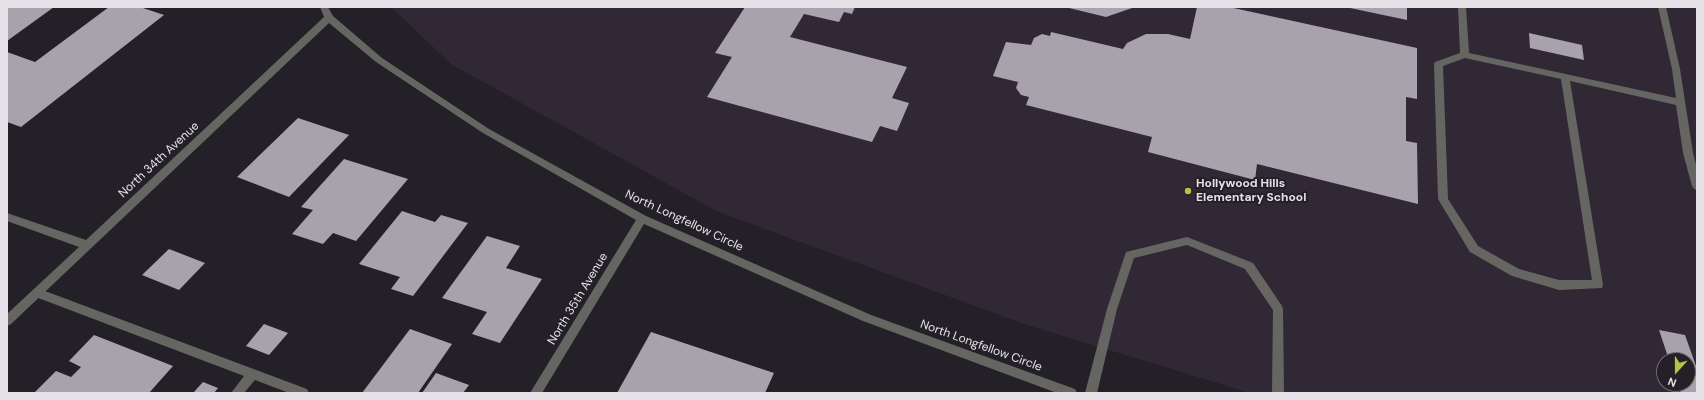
<!DOCTYPE html>
<html>
<head>
<meta charset="utf-8">
<style>
	body { margin:0 }
	#map { position:relative; width:1704px; height:400px; overflow:hidden; background:#242028; font-family:"DM Sans",sans-serif }
	canvas { display:block }
	.frame { position:absolute; inset:0; border:8px solid #e5e1e7; pointer-events:none }
	.north { position:absolute; left:1656px; top:352px; width:40px; height:40px; box-sizing:border-box; background:#242028; border:1px solid #716d74; border-radius:50%; rotate:201deg; font-size:11px; font-weight:700; line-height:16px; text-align:center; color:#e5e1e7 }
	.north::after { content:''; display:block; margin:auto; width:14px; height:18px; background:#b7c147; clip-path:polygon(50% 0,100% 100%,50% 72%,0 100%) }
</style>
</head>
<body>
<div id="map">
<canvas width="1704" height="400"></canvas>
<div class="frame"></div>
<div class="north">N</div>
</div>
<script>
const context = document.querySelector('canvas').getContext('2d');
context.lineJoin = 'round';
function fill(path, color) {
  context.fillStyle = color;
  context.fill(path, 'evenodd');
}
function shape(rows) {
  const path = new Path2D();
  for (const r of rows) {
    path.moveTo(r[0], r[1]);
    for (let i = 2; i < r.length; i += 2) path.lineTo(r[i], r[i + 1]);
  }
  return path;
}
function trace(path, color, width, dash) {
  context.strokeStyle = color;
  context.lineWidth = width;
  context.lineCap = dash ? 'butt' : 'round';
  context.setLineDash(dash || []);
  context.stroke(path);
}
function write(font, color, halo, rows, align = 'center') {
  context.font = font + ' "DM Sans",sans-serif';
  context.lineWidth = 4;
  context.setLineDash([]);
  context.textBaseline = 'middle';
  context.strokeStyle = halo;
  context.fillStyle = color;
  for (const [text, x, y, turn = 0] of rows) {
    context.save();
    context.translate(x, y);
    context.rotate((+turn || 0) * Math.PI / 180);
    context.textAlign = isNaN(turn) ? turn : align;
    if (halo) context.strokeText(text, 0, 0);
    context.fillText(text, 0, 0);
    context.restore();
  }
}
const built = shape([
	[391,7,1697,7,1697,393,1250,393,1024,324,716,211,451,64],
	[1664,360,1688,360,1688,384,1664,384]
]);
const building = shape([
	[7,7,54,7,7,41],
	[109,7,140,7,164,15,21,127,7,122,7,52,35,62],
	[745,7,855,7,852,14,844,12,839,22,804,14,790,37,907,67,892,98,909,103,897,131,880,126,872,142,707,97,732,57,715,53],
	[1065,7,1135,7,1106,17],
	[1197,7,1229,7,1417,48,1417,99,1406,97,1406,141,1417,143,1418,204,1257,164,1255,180,1148,152,1152,137,1026,105,1029,97,1021,95,1016,88,1018,82,993,76,1006,42,1031,45,1034,38,1042,34,1050,36,1051,32,1123,49,1127,43,1146,34,1168,34,1190,39],
	[1407,7,1407,20,1350,8,1351,7],
	[1529,33,1582,45,1584,60,1530,48],
	[298,118,349,135,289,197,237,177],
	[344,159,408,179,356,241,333,233,323,244,292,234,313,210,301,207],
	[402,211,435,222,441,215,468,223,413,296,391,289,400,277,359,264],
	[487,236,520,246,506,268,542,279,500,343,472,334,487,312,442,298],
	[169,249,205,263,179,290,142,275],
	[264,324,288,333,269,355,246,346],
	[410,329,452,344,418,393,362,393],
	[1659,330,1685,335,1697,369,1697,393,1681,393,1678,384,1688,384,1688,360,1669,360],
	[651,332,774,373,765,393,617,393],
	[94,335,173,366,149,393,34,393,56,371,71,377,81,367,69,361],
	[436,373,469,385,463,393,422,393],
	[203,382,218,388,214,393,193,393]
]);
const lane = shape([
	[1458,7,1466,7,1469,53,1676,98,1672,69,1658,7,1666,7,1680,69,1693,153,1697,168,1697,190,1694,189,1692,186,1683,153,1676,105,1570,81,1603,285,1602,288,1559,290,1512,276,1470,252,1438,199,1434,64,1435,62,1460,53,1458,7],
	[1465,58,1561,79,1592,280,1559,280,1519,269,1478,246,1448,199,1443,66,1465,58],
	[1187,237,1253,263,1282,306,1283,309,1284,393,1272,393,1273,310,1245,269,1187,245,1134,258,1117,309,1097,393,1085,393,1107,309,1126,252,1187,237],
	[37,288,307,389,309,393,289,393,255,380,244,393,231,393,244,376,33,296,32,293,33,290,37,288]
]);
const street = shape([
	[320,7,328,7,333,16,382,58,489,129,646,216,871,315,1075,389,1077,393,1057,393,863,321,644,224,542,393,530,393,636,220,483,133,376,62,329,23,11,324,7,326,7,314,79,247,7,221,7,213,86,240,324,17,320,7]
]);
const markers = [
	[1188,191,4,"#b7c147"]
];
const streetNames = [
	["North 34th Avenue",159,160,-43],
	["North Longfellow Circle",684,221,25],
	["North 35th Avenue",578,299,-59],
	["North Longfellow Circle",981,346,20]
];
const poiNames = [
	["Hollywood Hills",1196,184],
	["Elementary School",1196,198]
];
fill(built, '#302835');
fill(building, '#a8a2ac');
fill(lane, '#656661');
fill(street, '#656661');
for (const [x, y, r, color] of markers) {
  const dot = new Path2D();
  dot.arc(x, y, r, 0, 2 * Math.PI);
  context.fillStyle = color;
  context.fill(dot);
  trace(dot, '#242028', 1.5);
}
write('12px', '#e5e1e7', '#242028', streetNames);
write('bold 12px', '#e5e1e7', '#242028', poiNames, 'left');
</script>
</body>
</html>
